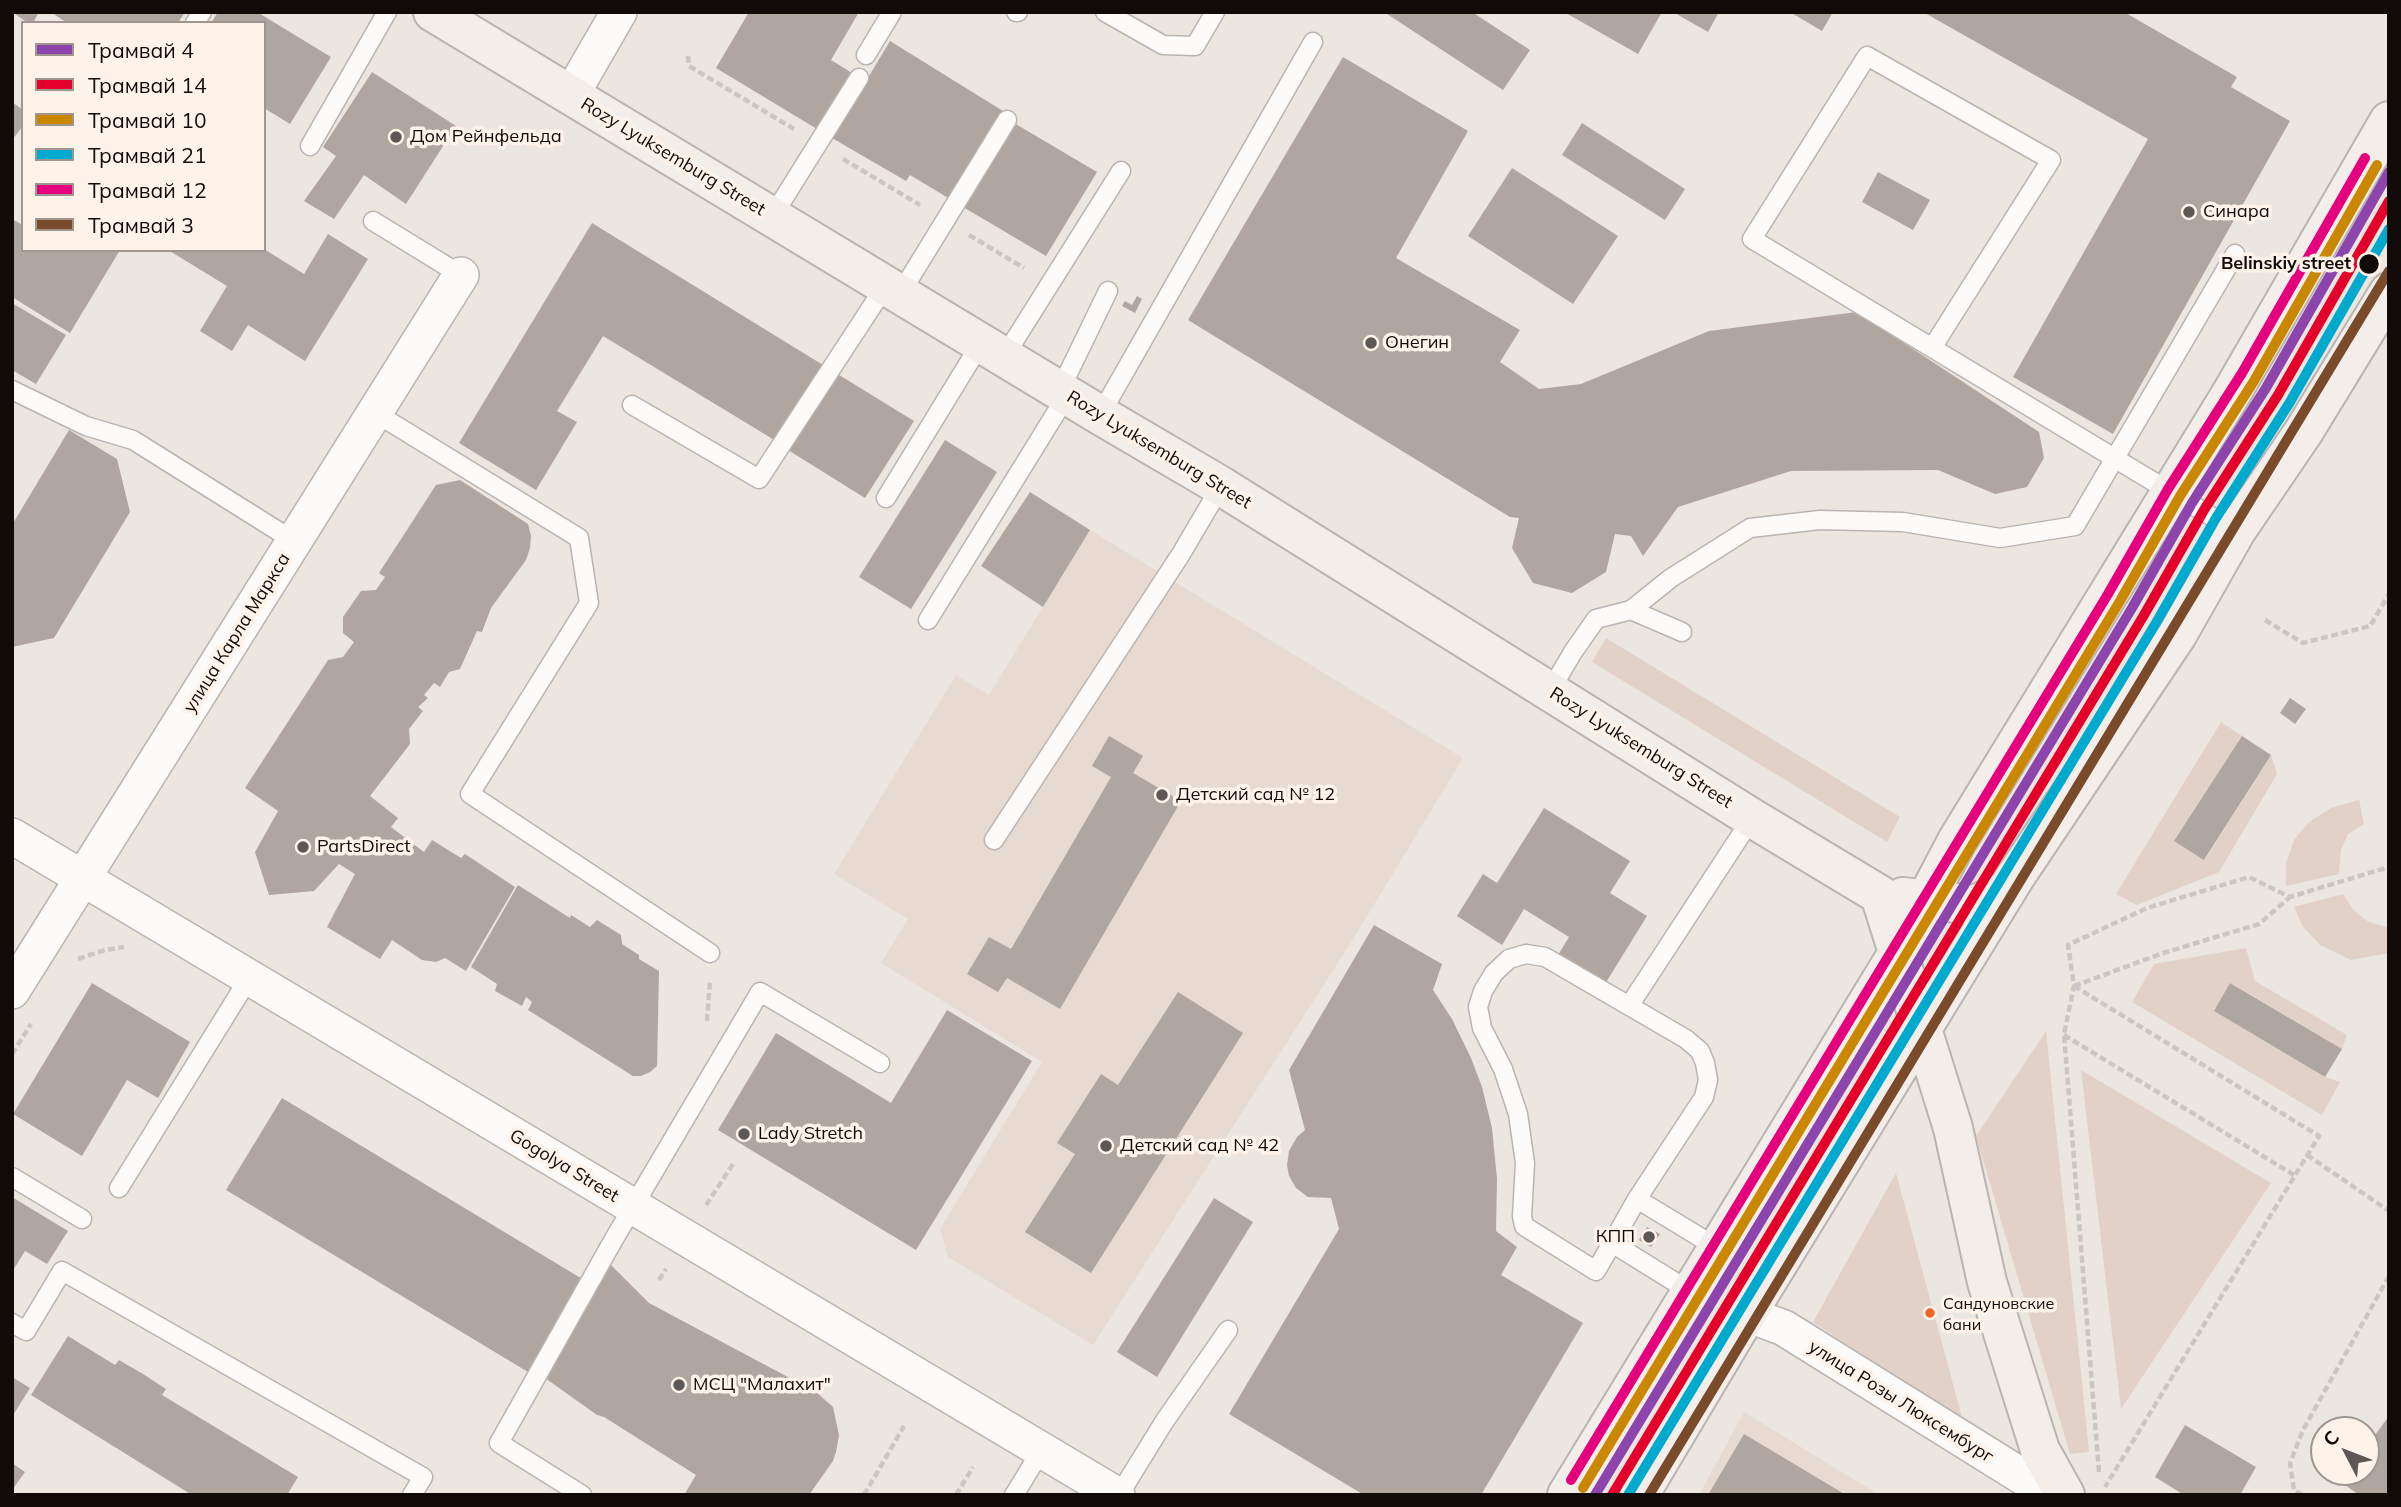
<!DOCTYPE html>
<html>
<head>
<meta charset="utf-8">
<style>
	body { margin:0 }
	#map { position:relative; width:2401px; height:1507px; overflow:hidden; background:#ece6e1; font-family:Mulish,sans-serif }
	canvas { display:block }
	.frame { position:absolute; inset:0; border:14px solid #100b09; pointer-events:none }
	.legend { position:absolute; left:21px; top:21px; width:245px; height:231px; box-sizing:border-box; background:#fff2e9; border:2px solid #9f968f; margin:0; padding:9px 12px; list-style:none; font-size:21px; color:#100b09 }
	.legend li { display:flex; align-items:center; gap:14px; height:35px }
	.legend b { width:35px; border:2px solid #9f968f }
	.north { position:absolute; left:2310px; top:1416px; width:70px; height:70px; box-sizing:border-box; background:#fff2e9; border:2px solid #9f968f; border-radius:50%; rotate:312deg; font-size:19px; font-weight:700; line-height:28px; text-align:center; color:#100b09 }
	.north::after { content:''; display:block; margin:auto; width:24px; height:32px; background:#5d5855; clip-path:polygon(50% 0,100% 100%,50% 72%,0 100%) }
</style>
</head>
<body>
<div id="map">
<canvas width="2401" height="1507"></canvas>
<div class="frame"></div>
<ul class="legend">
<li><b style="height:9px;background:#8e44ad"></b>Трамвай 4</li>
<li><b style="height:9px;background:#e4002b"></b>Трамвай 14</li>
<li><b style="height:9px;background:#c98702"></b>Трамвай 10</li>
<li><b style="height:9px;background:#00a9ce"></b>Трамвай 21</li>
<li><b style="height:9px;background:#e5007d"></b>Трамвай 12</li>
<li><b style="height:9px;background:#7a4b2a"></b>Трамвай 3</li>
</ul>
<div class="north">С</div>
</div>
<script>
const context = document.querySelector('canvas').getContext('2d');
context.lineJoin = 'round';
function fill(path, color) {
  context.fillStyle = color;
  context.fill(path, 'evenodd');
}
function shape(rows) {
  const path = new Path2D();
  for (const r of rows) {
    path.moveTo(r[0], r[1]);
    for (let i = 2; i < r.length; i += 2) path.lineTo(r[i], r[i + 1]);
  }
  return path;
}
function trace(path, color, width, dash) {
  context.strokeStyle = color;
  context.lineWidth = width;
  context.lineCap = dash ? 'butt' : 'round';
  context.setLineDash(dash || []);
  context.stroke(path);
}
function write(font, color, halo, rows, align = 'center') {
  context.font = font + ' Mulish,sans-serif';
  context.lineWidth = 7;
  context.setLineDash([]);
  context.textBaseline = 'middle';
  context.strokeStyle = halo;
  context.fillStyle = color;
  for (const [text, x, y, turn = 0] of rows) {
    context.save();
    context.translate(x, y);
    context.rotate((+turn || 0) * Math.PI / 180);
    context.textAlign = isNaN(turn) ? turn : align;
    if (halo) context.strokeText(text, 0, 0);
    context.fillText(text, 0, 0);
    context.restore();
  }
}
const built = shape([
	[1090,530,1463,758,1355,936,1093,1345,948,1257,940,1229,1042,1062,881,963,908,919,834,874,956,675,989,695],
	[1744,1412,1879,1495,1699,1495]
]);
const green = shape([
	[1606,638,1900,817,1887,842,1592,662],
	[2221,722,2242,736,2175,841,2205,860,2271,755,2277,774,2219,872,2137,905,2116,894],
	[2359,800,2364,824,2348,834,2341,850,2339,874,2286,886,2286,863,2294,840,2309,822,2331,808],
	[2343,894,2353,909,2367,921,2389,928,2389,953,2351,960,2320,945,2303,927,2294,907],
	[2246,948,2255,981,2347,1035,2342,1049,2231,983,2214,1011,2325,1077,2340,1082,2322,1115,2132,1002,2154,964],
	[2046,1031,2089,1452,2070,1454,1976,1136],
	[2081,1070,2271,1183,2121,1409],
	[1896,1173,1963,1421,1813,1322]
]);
const building = shape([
	[12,12,39,12,33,23,28,23],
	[51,12,185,12,178,23,67,23],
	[218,12,257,12,331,57,290,124,264,108,264,23,211,23],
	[749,12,859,12,831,60,852,73,817,129,716,68],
	[1384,12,1472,12,1530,50,1503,90],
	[1564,12,1662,12,1638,54],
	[1673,12,1719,12,1708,32],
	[1790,12,1833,12,1822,31],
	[1923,12,2124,12,2237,77,2231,87,2290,121,2113,434,2013,377,2148,139],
	[890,41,1003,111,950,199,910,175,906,181,832,138],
	[1343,57,1468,131,1396,258,1520,330,1500,362,1539,389,1581,384,1709,331,1857,312,2039,432,2044,458,2027,487,1995,494,1938,470,1791,471,1678,507,1643,556,1631,536,1615,534,1606,572,1572,593,1533,583,1512,548,1519,518,1510,517,1188,320],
	[372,72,456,126,406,204,364,175,334,219,304,201,336,156,323,147],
	[12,102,23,110,23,126,12,140],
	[1014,123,1097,172,1046,256,963,207],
	[1582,123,1685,189,1665,220,1562,155],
	[1512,168,1618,236,1573,304,1468,236],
	[1878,172,1930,200,1913,230,1862,202],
	[12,219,23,225,23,250,120,250,70,333,12,297],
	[592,223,823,365,776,441,603,336,557,411,577,422,536,490,459,443],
	[328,234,368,259,305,361,248,325,232,351,200,331,227,286,168,250,264,249,304,274],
	[1137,296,1142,299,1135,313,1122,306,1125,301,1132,305],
	[12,303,66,335,36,384,12,370],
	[836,373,914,421,865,498,788,450],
	[69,430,117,459,130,512,54,638,12,647,12,525],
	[945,440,997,472,911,609,859,577],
	[460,480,528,524,531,536,530,548,526,560,491,608,482,632,477,631,460,669,449,672,440,687,434,683,424,695,428,698,418,707,423,711,409,729,410,744,370,796,398,818,391,827,424,852,432,840,461,858,465,854,515,887,466,971,445,958,436,962,422,960,392,940,380,959,327,927,355,874,339,864,314,891,269,895,255,852,278,811,245,788,328,660,343,657,354,642,343,633,343,617,361,591,376,590,385,577,379,573,436,485],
	[1030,492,1090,530,1043,607,981,566],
	[2290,698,2306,709,2295,724,2280,713],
	[1109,736,1143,756,1133,773,1181,801,1060,1009,1007,978,998,992,967,974,989,937,1011,949,1111,777,1092,766],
	[2242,736,2271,755,2204,860,2174,841],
	[1544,808,1630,861,1610,893,1647,916,1605,984,1558,955,1569,937,1524,909,1502,945,1457,916,1483,874,1497,883],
	[518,885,570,918,571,915,590,927,597,920,621,935,622,944,639,955,639,959,659,971,657,1066,650,1072,641,1076,633,1076,528,1010,532,1002,526,997,522,1006,495,991,497,984,471,967],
	[1374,925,1442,964,1433,990,1452,1019,1471,1058,1482,1087,1492,1128,1497,1179,1496,1231,1517,1247,1501,1275,1583,1323,1481,1495,1364,1495,1229,1414,1339,1229,1331,1198,1308,1197,1296,1188,1289,1176,1287,1165,1289,1151,1297,1137,1305,1130,1289,1070],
	[92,983,190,1042,158,1098,127,1080,82,1156,13,1114],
	[2230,983,2342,1049,2325,1077,2214,1011],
	[1178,992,1243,1033,1091,1273,1025,1232,1075,1154,1057,1143,1101,1074,1118,1085],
	[947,1010,1032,1061,916,1250,718,1130,776,1033,891,1103],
	[282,1098,584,1280,528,1372,226,1190],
	[12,1197,68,1231,47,1264,25,1251,12,1272],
	[1214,1198,1253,1222,1157,1377,1117,1352],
	[1647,1227,1660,1234,1651,1247,1639,1240],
	[610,1264,649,1303,816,1392,833,1407,839,1435,836,1452,833,1461,809,1495,684,1495,696,1475,604,1417,597,1415,545,1378],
	[68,1336,115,1365,119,1360,143,1374,166,1389,162,1395,298,1477,287,1495,192,1495,31,1395],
	[12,1377,30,1388,12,1417],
	[2389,1416,2389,1495,2359,1495,2327,1472,2366,1472,2366,1430,2360,1430,2363,1426,2375,1435],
	[2185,1425,2256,1467,2240,1495,2184,1495,2155,1477],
	[1744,1434,1846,1495,1708,1495],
	[12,1463,25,1472,12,1490]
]);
const path = shape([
	[688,56,689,66,794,129],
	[843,159,920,205],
	[969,235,1024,268],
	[2265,620,2303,643,2370,626,2389,594],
	[78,959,105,950,124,947],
	[2074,986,2319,1136,2105,1487],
	[2074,986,2163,953,2259,924,2290,897],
	[707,1021,710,981],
	[2064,1035,2294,1175],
	[12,1054,31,1024],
	[2307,1155,2389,1211],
	[706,1205,733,1164],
	[659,1280,666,1269],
	[2099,1472,2064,1034,2074,986,2068,945,2147,908,2249,877,2290,897,2389,867],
	[864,1495,904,1426],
	[956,1495,973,1467],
	[2302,1495,2294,1490,2290,1463,2303,1430,2389,1276]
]);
const service = shape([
	[1016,12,1018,12],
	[1105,12,1163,45,1195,46,1215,12],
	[195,23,202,12],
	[866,55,892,12],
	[310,146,387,12],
	[772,217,859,78],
	[373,221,461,275],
	[900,294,1007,120],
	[1932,348,2051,160,1867,56,1752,239,2139,473,2236,531],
	[1004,357,1121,171],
	[12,390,86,426,133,440,294,541],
	[1060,390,1108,291],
	[632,405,759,479,886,285],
	[374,412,579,538,589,603,470,794,710,953],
	[1100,415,1313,42],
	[886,498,981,343],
	[1631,610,1682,632],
	[928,620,1067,395],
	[1550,691,1573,652,1596,619,1631,610,1671,578,1750,528,1820,520,1903,522,2000,538,2075,526,2235,254],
	[994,840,1181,554,1221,486],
	[1526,954,1545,957,1686,1039,1700,1051,1705,1063,1708,1080,1704,1097,1637,1199,1596,1271,1524,1226,1522,1216,1525,1163,1518,1114,1503,1069,1482,1028,1478,1007,1483,991,1494,973,1509,959,1526,954],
	[1629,1006,1752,818],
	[12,1177,82,1219],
	[119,1188,249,978],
	[1637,1199,1716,1247],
	[1612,1243,1691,1292],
	[12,1323,26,1331,62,1271,423,1477,412,1495],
	[582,1495,499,1443,614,1239,760,992,880,1063],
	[1014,1495,1041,1451],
	[1119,1495,1164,1422,1228,1330]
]);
const minor = shape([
	[571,95,619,12],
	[12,836,1117,1495],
	[12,991,461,275],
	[1747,1314,1784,1328,2052,1495]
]);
const secondary = shape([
	[433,12,1100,415,1221,486,1752,818,1880,895,1953,1128,1987,1282,2040,1450,2065,1495],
	[1903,897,1974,905,2007,890],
	[1567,1495,1898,953,1957,841,2231,394,2389,121],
	[1639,1495,1747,1314,2015,877,2177,635,2236,531,2304,431,2389,292]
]);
const tram1 = shape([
	[1595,1495,2132,608,2192,503,2266,388,2389,172]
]);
const tram2 = shape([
	[1612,1495,2144,615,2204,510,2278,395,2389,201]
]);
const tram3 = shape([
	[1583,1488,2120,601,2180,496,2254,381,2377,165]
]);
const tram4 = shape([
	[1628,1495,2156,623,2216,518,2290,402,2389,229]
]);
const tram5 = shape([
	[1571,1480,2108,594,2168,489,2242,373,2365,158]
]);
const tram6 = shape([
	[1649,1495,2389,271]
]);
const markers = [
	[396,137,7,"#5d5855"],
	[2189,212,7,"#5d5855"],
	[2369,264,11,"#100b09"],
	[1371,343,7,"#5d5855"],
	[1162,795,7,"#5d5855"],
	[303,847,7,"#5d5855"],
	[744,1134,7,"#5d5855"],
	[1106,1146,7,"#5d5855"],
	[1649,1237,7,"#5d5855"],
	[1930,1313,6,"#f26522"],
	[679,1385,7,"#5d5855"]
];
const busNames = [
	["Сандуновские",1943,1304],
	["бани",1943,1325]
];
const poiNames = [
	["Дом Рейнфельда",410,137],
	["Синара",2203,212],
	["Онегин",1385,343],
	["Детский сад № 12",1176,795],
	["PartsDirect",317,847],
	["Lady Stretch",758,1134],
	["Детский сад № 42",1120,1146],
	["КПП",1635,1237,"right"],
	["МСЦ \"Малахит\"",693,1385]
];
const streetNames = [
	["Rozy Lyuksemburg Street",673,157,31],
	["Rozy Lyuksemburg Street",1159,450,31],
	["улица Карла Маркса",237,633,-58],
	["Rozy Lyuksemburg Street",1641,748,32],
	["Gogolya Street",564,1166,31],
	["улица Розы Люксембург",1901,1402,32]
];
const stopNames = [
	["Belinskiy street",2351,264]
];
fill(built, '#e7dad0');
fill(green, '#e2d1c6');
fill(building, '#afa69f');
trace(service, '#b9b4b1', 21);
trace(minor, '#b9b4b1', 38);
trace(secondary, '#b9b4b1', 42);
trace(path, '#c9c6c4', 4.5, [7, 3.5]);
trace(service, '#fcfbfa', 18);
trace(minor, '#fcfbfa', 35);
trace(secondary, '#f3eeea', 38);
trace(tram1, '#8e44ad', 10);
trace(tram2, '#e4002b', 10);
trace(tram3, '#c98702', 10);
trace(tram4, '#00a9ce', 10);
trace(tram5, '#e5007d', 10);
trace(tram6, '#7a4b2a', 10);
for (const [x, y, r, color] of markers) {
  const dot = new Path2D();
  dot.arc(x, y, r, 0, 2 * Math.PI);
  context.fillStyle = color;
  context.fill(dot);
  trace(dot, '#fff2e9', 2.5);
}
write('16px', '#100b09', '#fff2e9', busNames, 'left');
write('18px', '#100b09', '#fff2e9', poiNames, 'left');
write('18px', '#100b09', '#fff2e9', streetNames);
write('bold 18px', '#100b09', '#fff2e9', stopNames, 'right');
</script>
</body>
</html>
